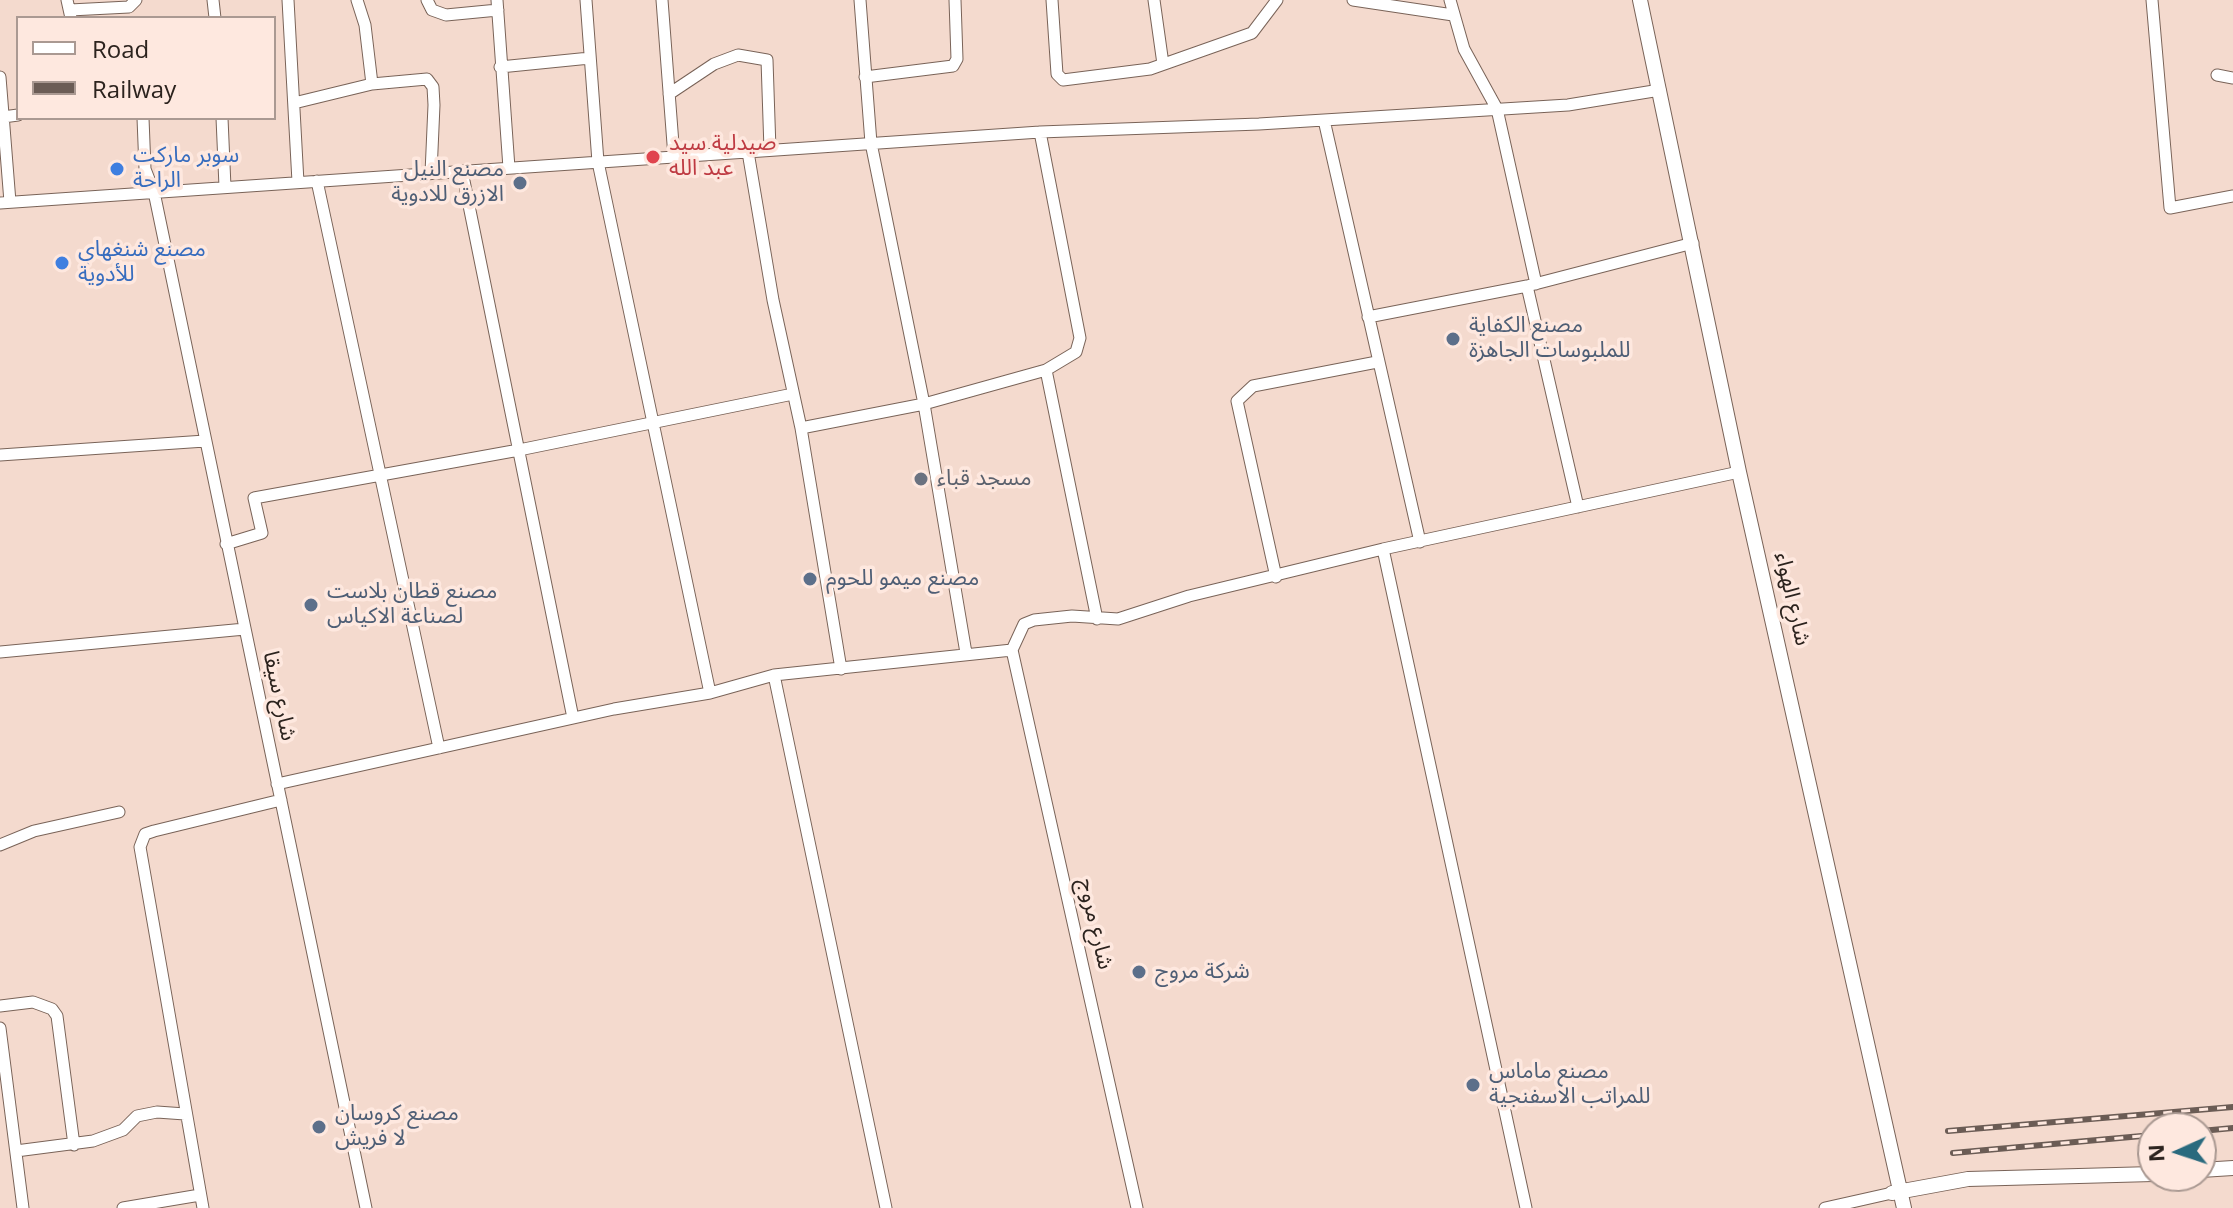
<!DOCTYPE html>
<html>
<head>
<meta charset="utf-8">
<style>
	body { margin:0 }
	#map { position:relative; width:2233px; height:1208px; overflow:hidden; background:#f4dace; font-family:"Open Sans",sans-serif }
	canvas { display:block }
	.legend { position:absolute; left:16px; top:16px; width:260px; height:104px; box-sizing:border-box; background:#fee8df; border:2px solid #aa9992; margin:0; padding:10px 14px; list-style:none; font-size:24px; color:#2c231e }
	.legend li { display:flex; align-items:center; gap:16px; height:40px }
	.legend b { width:40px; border:2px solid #aa9992 }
	.north { position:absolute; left:2137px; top:1112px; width:80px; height:80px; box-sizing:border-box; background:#fee8df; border:2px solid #aa9992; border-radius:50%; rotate:267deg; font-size:22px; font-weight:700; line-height:32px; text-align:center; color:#2c231e }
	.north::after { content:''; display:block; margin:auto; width:28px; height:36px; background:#2a6a7e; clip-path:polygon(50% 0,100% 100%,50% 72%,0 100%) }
</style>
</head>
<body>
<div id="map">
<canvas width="2233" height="1208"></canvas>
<ul class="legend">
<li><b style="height:10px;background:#fff"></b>Road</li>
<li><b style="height:10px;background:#6b5c55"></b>Railway</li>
</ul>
<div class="north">N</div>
</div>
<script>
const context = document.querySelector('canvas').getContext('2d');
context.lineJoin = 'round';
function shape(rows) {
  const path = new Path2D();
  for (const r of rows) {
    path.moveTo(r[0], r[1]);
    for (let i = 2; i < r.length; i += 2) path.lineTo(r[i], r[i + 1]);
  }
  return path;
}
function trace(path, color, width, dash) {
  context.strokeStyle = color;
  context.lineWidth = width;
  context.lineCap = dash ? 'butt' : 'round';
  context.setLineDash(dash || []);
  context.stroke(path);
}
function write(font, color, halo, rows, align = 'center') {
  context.font = font + ' "Open Sans","Noto Sans Arabic",sans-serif';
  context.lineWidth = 7;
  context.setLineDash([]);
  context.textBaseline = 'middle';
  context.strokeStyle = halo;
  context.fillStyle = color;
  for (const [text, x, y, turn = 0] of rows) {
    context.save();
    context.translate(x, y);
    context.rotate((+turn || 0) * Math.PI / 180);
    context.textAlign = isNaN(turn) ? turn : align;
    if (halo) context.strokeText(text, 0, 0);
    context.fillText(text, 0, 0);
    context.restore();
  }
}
const minor = shape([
	[67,0,71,18],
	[213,0,215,18],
	[288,0,298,182],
	[357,0,365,25,372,84],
	[427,0,432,10,446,15,498,10],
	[497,0,509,168],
	[586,0,598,162,710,693],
	[662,0,674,157],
	[860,0,871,143,924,404,966,653],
	[1052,0,1057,74,1063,80,1150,69,1252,33,1277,0],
	[1154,0,1163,64],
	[1353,0,1453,15],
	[1450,0,1464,49,1497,109,1536,284],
	[2152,0,2170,208,2233,196],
	[70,10,129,7,136,0],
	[500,67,590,58],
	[2217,75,2233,78],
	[0,77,10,202],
	[865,77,953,66,957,59,955,0],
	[669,94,714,64,738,55,767,60,770,150],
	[294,103,372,84,427,79,433,87,434,105,431,173],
	[3,117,18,115],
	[143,118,145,169,154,192,366,1208],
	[222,118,225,187],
	[1324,120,1420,542],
	[748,152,773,300,801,428,841,669],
	[462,171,573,718],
	[317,181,439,748],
	[0,203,1040,132,1259,124,1568,105,1660,90],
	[1527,286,1578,507],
	[1368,317,1527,286,1693,243],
	[1046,370,1097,619],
	[801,428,924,404,1046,370,1076,352,1080,338,1040,132],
	[0,455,205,441],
	[226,544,262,533,254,498,519,450,793,394],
	[1383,549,1526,1208],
	[1276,577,1237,401,1253,386,1377,362],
	[1012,650,1137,1208],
	[0,652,245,629],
	[774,675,886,1208],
	[277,784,614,709,710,693,774,675,1012,650,1024,624,1034,620,1072,616,1118,619,1189,596,1383,549,1739,472],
	[0,845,34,831,119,812],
	[0,1006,33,1002,52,1009,57,1016,74,1145],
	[0,1028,23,1208],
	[16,1151,93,1141,123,1130,137,1116,157,1112,185,1114],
	[123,1208,200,1195],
	[203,1208,140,847,145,834,154,831,281,800],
	[1825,1208,1892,1193]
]);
const tertiary = shape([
	[1640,0,1739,472,1904,1208],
	[2201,1170,2233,1168],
	[1892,1193,1968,1179,2153,1174]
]);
const rail = shape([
	[1948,1131,2233,1107],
	[2201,1131,2233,1128],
	[1953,1153,2153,1135]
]);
const markers = [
	[653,157,8,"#e0444e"],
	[117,169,8,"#3f7fe0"],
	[520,183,8,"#5c6f8a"],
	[62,263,8,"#3f7fe0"],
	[1453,339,8,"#5c6f8a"],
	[921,479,8,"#6b7280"],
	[810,579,8,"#5c6f8a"],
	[311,605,8,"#5c6f8a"],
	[1139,972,8,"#5c6f8a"],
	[1473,1085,8,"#5c6f8a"],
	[319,1127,8,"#5c6f8a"]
];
const healthNames = [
	["صيدلية سيد",669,144],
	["عبد الله",669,169]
];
const shopNames = [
	["سوبر ماركت",133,156],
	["الراحة",133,181],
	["مصنع شنغهاي",78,250],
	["للأدوية",78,275]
];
const serviceNames = [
	["مصنع النيل",504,170,"right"],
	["الازرق للادوية",504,195,"right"],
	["مصنع الكفاية",1469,326],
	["للملبوسات الجاهزة",1469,351],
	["مصنع ميمو للحوم",826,579],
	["مصنع قطان بلاست",327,592],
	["لصناعة الاكياس",327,617],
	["شركة مروج",1155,972],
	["مصنع ماماس",1489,1072],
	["للمراتب الاسفنجية",1489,1097],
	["مصنع كروسان",335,1114],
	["لا فريش",335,1139]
];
const worshipNames = [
	["مسجد قباء",937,479]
];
const streetNames = [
	["شارع الهواء",1792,599,77],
	["شارع سيقا",279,696,78],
	["شارع مروج",1095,924,77]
];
trace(minor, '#796358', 13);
trace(tertiary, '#796358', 16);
trace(minor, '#fff', 11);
trace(tertiary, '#fff', 14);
trace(rail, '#6b5c55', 6);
trace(rail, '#fee8df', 3, [9]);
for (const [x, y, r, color] of markers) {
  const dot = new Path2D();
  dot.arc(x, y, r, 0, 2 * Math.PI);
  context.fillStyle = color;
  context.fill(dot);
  trace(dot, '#fee8df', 3);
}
write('22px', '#be3a42', '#fee8df', healthNames, 'left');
write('22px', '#366cbe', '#fee8df', shopNames, 'left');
write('22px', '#4e5e75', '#fee8df', serviceNames, 'left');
write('22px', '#5b616d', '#fee8df', worshipNames, 'left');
write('22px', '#2c231e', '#fee8df', streetNames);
</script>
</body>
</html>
